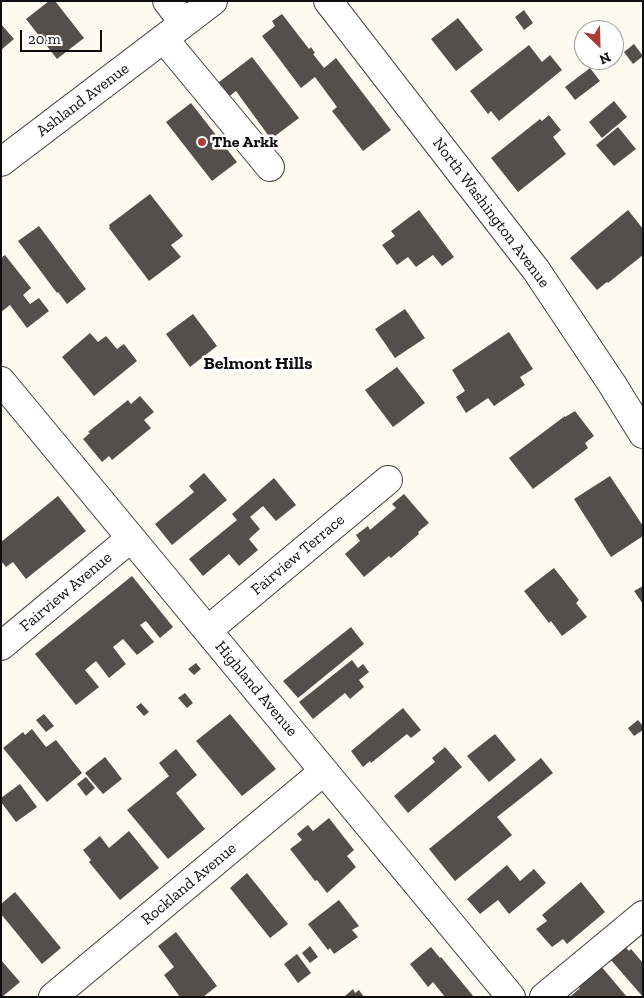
<!DOCTYPE html>
<html>
<head>
<meta charset="utf-8">
<style>
	body { margin:0 }
	#map { position:relative; width:644px; height:998px; overflow:hidden; background:#fdfbef; font-family:"Zilla Slab",serif }
	canvas { display:block }
	.frame { position:absolute; inset:0; border:2px solid #0d0d0d; pointer-events:none }
	.north { position:absolute; left:574px; top:20px; width:50px; height:50px; box-sizing:border-box; background:#fff; border:1px solid #9e9e9e; border-radius:50%; rotate:156deg; font-size:14px; font-weight:700; line-height:20px; text-align:center; color:#0d0d0d }
	.north::after { content:''; display:block; margin:auto; width:18px; height:22px; background:#ab3c37; clip-path:polygon(50% 0,100% 100%,50% 72%,0 100%) }
	.scale { position:absolute; left:20px; top:30px; width:82px; height:22px; box-sizing:border-box; border:2px solid #0d0d0d; border-top:0; padding-left:6px; font-size:15px; line-height:18px; white-space:nowrap; color:#0d0d0d; -webkit-text-stroke:4px #fff; paint-order:stroke }
</style>
</head>
<body>
<div id="map">
<canvas width="644" height="998"></canvas>
<div class="frame"></div>
<div class="north">N</div>
<div class="scale">20 m</div>
</div>
<script>
const context = document.querySelector('canvas').getContext('2d');
context.lineJoin = 'round';
function fill(path, color) {
  context.fillStyle = color;
  context.fill(path, 'evenodd');
}
function shape(rows) {
  const path = new Path2D();
  for (const r of rows) {
    path.moveTo(r[0], r[1]);
    for (let i = 2; i < r.length; i += 2) path.lineTo(r[i], r[i + 1]);
  }
  return path;
}
function trace(path, color, width, dash) {
  context.strokeStyle = color;
  context.lineWidth = width;
  context.lineCap = dash ? 'butt' : 'round';
  context.setLineDash(dash || []);
  context.stroke(path);
}
function write(font, color, halo, rows, align = 'center') {
  context.font = font + ' "Zilla Slab",serif';
  context.lineWidth = 5;
  context.setLineDash([]);
  context.textBaseline = 'middle';
  context.strokeStyle = halo;
  context.fillStyle = color;
  for (const [text, x, y, turn = 0] of rows) {
    context.save();
    context.translate(x, y);
    context.rotate((+turn || 0) * Math.PI / 180);
    context.textAlign = isNaN(turn) ? turn : align;
    if (halo) context.strokeText(text, 0, 0);
    context.fillText(text, 0, 0);
    context.restore();
  }
}
const building = shape([
	[49,1,55,1,84,38,57,59,26,19],
	[524,10,533,23,524,30,515,17],
	[282,14,309,49,311,47,315,53,313,54,324,68,336,58,391,130,363,151,332,111,337,107,315,77,301,88,262,36,275,26,272,21],
	[458,18,483,50,456,71,431,39],
	[1,24,14,39,1,50],
	[634,44,643,56,633,64,624,52],
	[529,45,542,62,550,55,562,70,499,121,491,111,488,114,470,91],
	[252,57,299,118,271,139,236,91,226,99,215,85],
	[590,68,600,81,575,100,565,87],
	[614,101,627,117,602,138,589,122],
	[191,103,237,162,212,181,166,122],
	[549,115,561,130,553,137,566,154,518,192,491,158,540,119,542,121],
	[618,127,636,149,614,166,596,145],
	[150,194,183,236,171,245,181,257,149,281,109,228,110,227,109,225],
	[419,210,454,257,442,266,433,255,416,267,408,257,397,265,382,245,395,236,391,231],
	[628,210,643,229,643,255,608,283,607,282,597,290,570,258],
	[39,226,86,289,67,304,58,292,57,293,18,241],
	[5,255,31,288,23,295,30,304,39,298,49,311,27,328,10,305,1,312,1,258],
	[405,309,425,338,395,358,375,329],
	[193,314,217,346,190,367,166,334],
	[509,332,533,369,520,377,525,385,494,406,488,398,466,413,456,397,465,391,452,370],
	[90,333,98,342,106,336,117,349,124,344,137,361,94,396,62,357],
	[397,367,425,403,393,427,365,390],
	[140,396,154,412,144,420,151,428,112,460,109,456,102,462,83,439,90,433,88,432,128,400,131,404],
	[575,411,594,436,585,443,588,448,533,489,509,458,565,416,565,417],
	[204,473,227,500,172,545,155,524,194,492,189,486],
	[610,476,643,526,643,536,611,557,574,499],
	[274,478,296,505,276,521,263,506,250,517,260,529,249,539,258,550,239,566,229,554,203,576,189,559,237,520,232,514],
	[404,494,429,523,418,532,419,534,391,558,389,556,364,577,345,554,360,541,356,535,368,526,370,530,396,508,392,504],
	[58,496,86,531,26,579,13,562,6,567,1,561,1,542],
	[554,568,579,600,576,603,587,617,562,636,551,621,549,623,524,591],
	[132,576,173,627,160,638,146,621,140,625,154,642,137,655,123,639,113,647,126,664,109,678,96,661,85,670,99,687,76,705,35,654],
	[643,586,643,604,634,591],
	[351,627,364,644,298,698,283,681],
	[352,660,358,668,363,664,369,672,359,680,364,687,350,699,345,693,313,719,299,702],
	[196,663,201,669,194,675,188,669],
	[185,693,193,703,187,708,178,698],
	[141,703,149,712,144,716,136,707],
	[403,708,421,730,411,738,407,734,371,763,370,761,363,767,351,751],
	[44,714,54,726,46,732,36,720],
	[230,714,276,769,242,796,196,741],
	[638,720,643,726,643,730,634,736,628,728],
	[32,729,46,747,56,740,82,773,47,802,3,748,23,732,25,735],
	[495,734,516,760,489,782,467,756],
	[445,747,462,767,408,813,394,796,435,762,432,758],
	[176,749,197,775,176,793,205,829,168,859,127,810,169,776,159,763],
	[105,757,122,779,103,794,85,773],
	[541,758,553,773,497,817,512,835,455,881,429,849],
	[86,777,95,788,86,796,77,784],
	[20,784,37,807,16,822,1,802,1,798],
	[329,818,354,850,347,856,356,867,327,893,317,880,315,881,290,849,302,840,297,834,304,828,308,825,313,831],
	[129,831,159,868,120,900,89,862,91,860,83,850,100,836,109,848],
	[507,865,520,881,534,869,546,883,509,914,498,900,480,914,467,899],
	[247,873,288,924,270,938,230,888],
	[581,882,605,912,567,944,563,939,552,947,536,929,547,921,542,915],
	[15,892,61,948,42,964,1,914,1,904],
	[339,900,359,926,352,930,358,937,334,954,330,948,328,950,308,924],
	[176,932,217,986,203,997,180,997,164,975,174,967,158,946],
	[310,946,318,957,310,963,302,953],
	[625,946,629,951,631,949,643,963,643,997,610,959],
	[431,947,440,958,441,957,474,997,445,997,433,982,428,987,410,964],
	[297,954,311,973,298,983,284,964],
	[1,960,20,982,2,997,1,997],
	[600,965,627,997,570,997,580,988,577,985],
	[353,989,355,993,359,990,364,997,344,997]
]);
const minor = shape([
	[167,1,184,23],
	[328,1,536,270,612,384,643,434],
	[164,39,270,167],
	[1,162,213,1],
	[1,381,511,997],
	[208,630,388,480],
	[1,646,131,538],
	[53,997,324,771],
	[544,997,643,915]
]);
const markers = [
	[202,142,5,"#ab3c37"]
];
const streetNames = [
	["Ashland Avenue",83,100,-37],
	["North Washington Avenue",491,213,53],
	["Fairview Terrace",298,555,-40],
	["Fairview Avenue",66,592,-40],
	["Highland Avenue",256,689,50],
	["Rockland Avenue",189,884,-40]
];
const poiNames = [
	["The Arkk",212,142]
];
const neighbourhoodNames = [
	["Belmont Hills",258,364]
];
fill(building, '#544f4b');
trace(minor, '#404040', 30);
trace(minor, '#fff', 28);
for (const [x, y, r, color] of markers) {
  const dot = new Path2D();
  dot.arc(x, y, r, 0, 2 * Math.PI);
  context.fillStyle = color;
  context.fill(dot);
  trace(dot, '#fff', 2);
}
write('16px', '#0d0d0d', '#fff', streetNames);
write('bold 16px', '#0d0d0d', '#fff', poiNames, 'left');
write('bold 18px', '#0d0d0d', '#fff', neighbourhoodNames);
</script>
</body>
</html>
